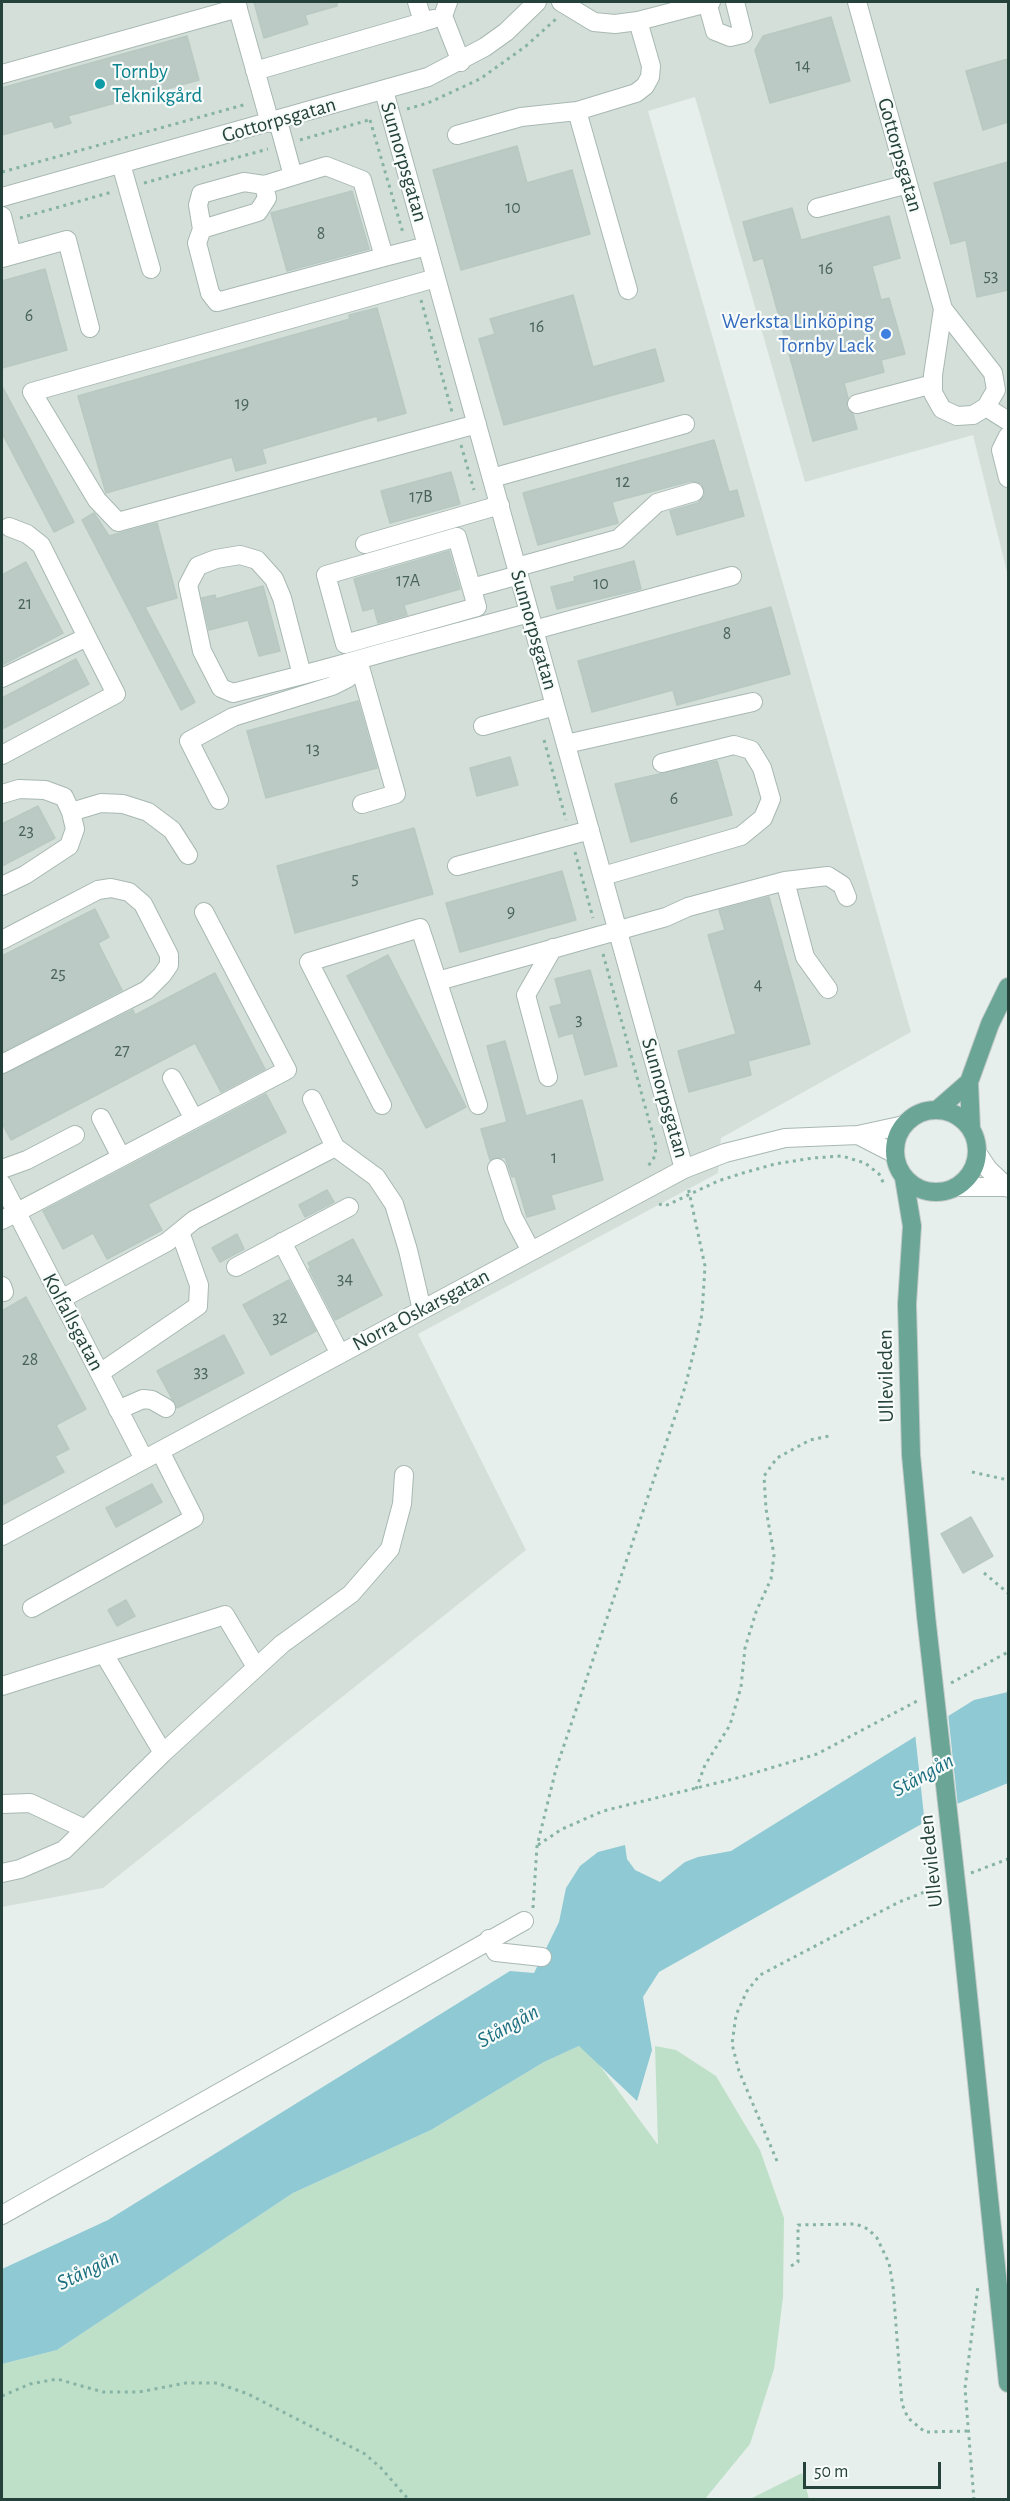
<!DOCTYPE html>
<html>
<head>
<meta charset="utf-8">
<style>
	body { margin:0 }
	#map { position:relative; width:1010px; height:2501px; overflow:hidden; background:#e6efeb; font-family:"Alegreya Sans",sans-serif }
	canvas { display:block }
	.frame { position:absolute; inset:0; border:3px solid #24423a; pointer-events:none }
	.scale { position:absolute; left:803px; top:2462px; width:138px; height:27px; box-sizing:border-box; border:3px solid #24423a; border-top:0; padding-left:8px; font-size:18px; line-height:21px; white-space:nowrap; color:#24423a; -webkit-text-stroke:4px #f7fbf9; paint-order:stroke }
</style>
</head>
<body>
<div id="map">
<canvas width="1010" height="2501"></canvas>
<div class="frame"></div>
<div class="scale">50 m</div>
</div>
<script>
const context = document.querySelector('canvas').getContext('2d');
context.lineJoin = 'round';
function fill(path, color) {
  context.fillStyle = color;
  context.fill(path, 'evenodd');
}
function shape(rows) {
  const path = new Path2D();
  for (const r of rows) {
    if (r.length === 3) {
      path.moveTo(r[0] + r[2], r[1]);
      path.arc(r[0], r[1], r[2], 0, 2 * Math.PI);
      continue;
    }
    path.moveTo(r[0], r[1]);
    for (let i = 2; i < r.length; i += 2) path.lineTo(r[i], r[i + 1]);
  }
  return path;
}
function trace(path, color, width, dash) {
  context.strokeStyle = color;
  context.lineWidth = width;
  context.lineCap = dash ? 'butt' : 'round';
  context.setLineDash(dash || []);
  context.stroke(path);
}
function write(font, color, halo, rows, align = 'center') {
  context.font = font + ' "Alegreya Sans",sans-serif';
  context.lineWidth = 4.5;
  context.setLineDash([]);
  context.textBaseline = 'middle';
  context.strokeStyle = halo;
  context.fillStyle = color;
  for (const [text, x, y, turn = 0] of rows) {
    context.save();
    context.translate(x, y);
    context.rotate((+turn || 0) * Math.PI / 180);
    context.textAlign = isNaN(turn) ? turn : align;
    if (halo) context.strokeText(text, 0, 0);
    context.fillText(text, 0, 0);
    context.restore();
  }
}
const built = shape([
	[2,2,1008,2,1008,576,973,435,805,482,695,97,648,111,911,1032,721,1138,718,1173,418,1334,526,1550,103,1888,2,1907]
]);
const green = shape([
	[579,2046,595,2059,658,2145,655,2046,676,2050,716,2076,760,2150,784,2218,783,2297,774,2369,750,2444,705,2499,2,2500,2,2364,57,2350,293,2193,431,2130,544,2062],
	[802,2473,809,2499,750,2499]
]);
const water = shape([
	[1008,1692,1008,1783,957,1804,659,1972,643,1997,652,2050,637,2101,579,2046,544,2062,431,2130,293,2193,57,2350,2,2364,2,2269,108,2220,510,1971,534,1973,559,1922,566,1888,580,1866,598,1852,625,1845,627,1859,635,1870,660,1882,685,1862,698,1857,731,1851,974,1700]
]);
const pier = shape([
	[948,1713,958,1807,925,1825,915,1733]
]);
const building = shape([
	[254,2,337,2,337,6,305,15,308,24,264,38,254,2],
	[831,17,850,81,770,103,755,50,763,36,831,17],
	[187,36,199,80,68,116,71,123,55,128,52,121,2,135,2,88,187,36],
	[1008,59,1008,122,983,130,966,71,1008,59],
	[517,146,527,183,572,170,590,234,461,270,433,170,517,146],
	[1008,162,1008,290,977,297,966,240,951,244,934,183,1008,162],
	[352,191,369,249,287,271,271,213,352,191],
	[792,208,801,240,889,216,900,258,872,266,881,300,889,298,905,354,881,360,884,372,844,383,848,398,846,407,853,414,857,429,813,441,763,258,754,261,743,222,792,208],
	[45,269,67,350,2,368,2,281,45,269],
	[573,295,593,367,655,349,664,381,504,425,479,339,495,334,490,319,573,295],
	[377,308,406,413,378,421,377,416,262,449,266,463,236,471,232,457,106,493,78,396,350,319,349,315,377,308],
	[2,386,74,522,54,532,2,433,2,386],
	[714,440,729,492,737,490,744,516,677,535,670,511,698,503,705,495,702,484,691,481,612,502,618,523,538,545,523,493,714,440],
	[451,472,460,504,390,523,381,491,451,472],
	[94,513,109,536,157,523,177,598,145,607,195,702,181,710,82,520,94,513],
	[449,551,460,589,404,605,407,615,378,623,374,608,363,611,354,579,449,551],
	[634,561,641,589,557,609,551,587,575,581,574,577,634,561],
	[26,562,63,633,2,665,2,575,26,562],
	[263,586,280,651,259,656,248,620,209,630,202,598,215,595,216,599,263,586],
	[771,607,790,674,677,705,673,690,592,712,578,661,771,607],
	[76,659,89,684,2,729,2,698,76,659],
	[358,701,377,768,266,798,247,731,358,701],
	[510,757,518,785,477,796,470,768,510,757],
	[717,761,732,815,631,842,615,784,717,761],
	[38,806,55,838,2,866,2,824,38,806],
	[414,828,433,894,295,933,277,866,414,828],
	[562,871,576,920,460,952,446,903,562,871],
	[769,897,810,1044,748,1061,751,1075,689,1092,678,1051,736,1034,708,935,725,930,719,910,769,897],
	[95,909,109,937,98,943,122,990,2,1052,2,956,95,909],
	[388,955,466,1107,426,1128,347,976,388,955],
	[590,970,617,1066,585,1075,573,1033,559,1037,550,1007,562,1004,555,979,590,970],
	[215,973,265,1069,221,1092,195,1043,11,1140,2,1123,2,1075,133,1010,135,1015,215,973],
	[505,1041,526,1116,582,1100,603,1180,551,1195,555,1209,527,1217,515,1176,512,1177,505,1157,490,1160,481,1129,507,1122,487,1046,505,1041],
	[266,1094,286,1132,148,1204,162,1230,107,1259,93,1233,63,1249,43,1211,266,1094],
	[327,1190,334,1202,305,1217,299,1205,327,1190],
	[237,1234,244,1249,220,1262,212,1248,237,1234],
	[353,1239,382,1295,335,1320,309,1269,311,1268,308,1263,353,1239],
	[289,1280,316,1331,271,1355,243,1305,289,1280],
	[26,1297,86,1409,56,1425,69,1449,55,1456,64,1472,2,1505,2,1311,26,1297],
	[224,1335,244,1373,177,1408,157,1371,224,1335],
	[152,1484,162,1502,116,1527,106,1508,152,1484],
	[971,1517,993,1556,963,1573,941,1534,971,1517],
	[126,1600,135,1616,117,1626,108,1610,126,1600]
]);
const path = shape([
	[407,109,428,103,480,79,526,46,556,19],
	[370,120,403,233],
	[300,140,372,119],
	[2,172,247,104],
	[144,183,268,149],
	[20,218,112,192],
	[421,300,452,412],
	[461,445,474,490],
	[544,740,566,820],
	[575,852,593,918],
	[603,954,656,1146,655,1156,647,1168],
	[659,1204,665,1206,718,1181,743,1173,775,1164,813,1158,842,1156,865,1163,879,1174,885,1186],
	[972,1472,1008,1480],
	[984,1573,1008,1593],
	[951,1683,1008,1652],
	[696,1789,705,1765,730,1725,741,1687,745,1648,756,1612,771,1579,774,1555,766,1509,764,1476,777,1458,810,1440,829,1436],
	[538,1845,562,1829,603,1811,741,1777,817,1754,919,1700],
	[971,1873,1008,1859],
	[533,1908,537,1846,556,1769,685,1387,696,1343,702,1314,705,1266,688,1187],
	[777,2161,739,2071,732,2044,736,2015,747,1991,760,1975,899,1902,940,1886],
	[791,2266,798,2262,798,2225,856,2224,868,2229,877,2238,889,2263,893,2286,902,2404,908,2418,925,2432,967,2431],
	[2,2396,30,2384,57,2379,103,2392,139,2392,186,2383,217,2383,248,2394,365,2454,381,2468,409,2500],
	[974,2500,965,2388,978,2286]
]);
const minor = shape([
	[236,2,270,123],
	[417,2,423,22,433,19],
	[448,2,443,16,461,62],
	[561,2,594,22,615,24,638,21,711,2],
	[707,2,715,31,730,37,743,34,735,2],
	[857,2,943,309,933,375,933,393,942,409,957,416,973,415,986,407,996,390,993,373,943,309],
	[255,71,423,22],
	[2,74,238,8],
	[384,91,684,1169],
	[577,111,628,290],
	[278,121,293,176],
	[457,135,521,117,577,111,636,93,645,86,650,77,651,66,638,21],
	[121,164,151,269],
	[264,185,267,198,258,212,202,229,198,205,201,194,244,182,264,185,326,166,362,180,384,257,427,246],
	[2,197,428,77,485,47,506,32,537,2],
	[817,208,908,184],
	[2,216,12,255],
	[202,229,197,243,210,293,217,302,384,257],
	[2,258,67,240,90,328],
	[436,278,32,392,97,500,118,522,477,424],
	[857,404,933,384],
	[986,407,1008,421],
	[1008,436,1001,450,1008,478],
	[492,478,685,424],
	[9,527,27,534,41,545,87,637],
	[457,537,477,607,345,644,326,575,457,537],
	[365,544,500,505],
	[517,567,618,539,657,503,694,492],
	[472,588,519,575],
	[534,630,732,576],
	[358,660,396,794,362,804],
	[302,675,282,598,274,579,257,560,240,555,216,559,198,566,188,585,202,651,221,688,233,693,302,675,332,667,389,651,529,613],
	[2,678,87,637,116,694,2,755],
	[483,726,555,706],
	[566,744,753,702],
	[2,794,19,789,45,790,64,797,71,812,75,829,69,846,25,875,2,886],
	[219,800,189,741,233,717,332,686,348,678,358,660],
	[71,812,101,803,123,804,148,812,172,830,188,855],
	[457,866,590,830],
	[603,876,741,836,763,818,771,799,762,768,751,750,734,745,662,763],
	[785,881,828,876,842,885,847,897],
	[2,940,98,890,111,888,129,892,143,904,169,955,169,965,162,975,147,990,2,1064],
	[438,981,666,917,688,907,785,881,805,957,828,989],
	[548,1077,526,995,553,948],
	[172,1078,194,1119],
	[312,1099,335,1147,376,1177,394,1204,408,1250,422,1310],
	[382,1105,309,962,420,928,478,1105],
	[101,1118,121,1157],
	[858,1135,895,1154],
	[978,1154,988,1169,1008,1188],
	[497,1168,513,1217,531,1251],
	[2,1169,27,1160,75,1135],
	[2,1184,144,1459],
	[958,1187,1007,1187],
	[2,1220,287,1070,204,912],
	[282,1242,340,1354],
	[236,1267,349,1207],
	[2,1286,4,1292],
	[61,1299,167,1242,194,1220,335,1147],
	[100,1373,198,1306,199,1285,180,1232],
	[118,1410,143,1399,152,1400,166,1408],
	[2,1536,684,1169,725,1153,785,1138,858,1135,904,1125],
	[32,1608,194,1518,160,1451],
	[104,1654,163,1753],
	[2,1686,225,1615,256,1667],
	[2,1804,30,1803,85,1829],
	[2,1873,20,1869,64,1850,163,1753,282,1644,351,1594,390,1549,402,1504,404,1475],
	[489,1939,496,1952,542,1957],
	[2,2215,524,1921]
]);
const major = shape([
	[936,1151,41],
	[937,1110,969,1082],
	[971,1129,969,1082,990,1024,1008,987],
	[904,1178,912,1226,907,1304,911,1455,926,1616],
	[961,1927,1008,2383]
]);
const majorBridge = shape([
	[926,1616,961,1927]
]);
const markers = [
	[100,84,6,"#0f9aa8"],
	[886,334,6,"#3f7fe0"]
];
const numberNames = [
	["14",803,66],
	["10",513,208],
	["8",321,234],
	["16",826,269],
	["53",991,276],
	["6",29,316],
	["16",537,327],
	["19",242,404],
	["12",623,482],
	["17B",421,497],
	["17A",408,581],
	["10",601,584],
	["21",25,604],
	["8",727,634],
	["13",313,749],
	["6",674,799],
	["23",26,831],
	["5",355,879],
	["9",511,912],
	["25",58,974],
	["4",758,985],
	["3",579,1020],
	["27",122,1051],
	["1",554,1158],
	["34",345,1279],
	["32",280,1318],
	["28",30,1360],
	["33",201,1372]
];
const cultureNames = [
	["Tornby",112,72],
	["Teknikgård",112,96]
];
const streetNames = [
	["Gottorpsgatan",279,120,-16],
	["Gottorpsgatan",900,155,74],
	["Sunnorpsgatan",404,162,74],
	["Sunnorpsgatan",534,630,74],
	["Sunnorpsgatan",665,1098,74],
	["Norra Oskarsgatan",421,1310,-28],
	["Kolfallsgatan",73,1322,62],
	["Ullevileden",886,1376,-91],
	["Ullevileden",931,1861,-96]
];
const shopNames = [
	["Werksta Linköping",874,322],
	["Tornby Lack",874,346]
];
const waterNames = [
	["Stångån",923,1775,-29],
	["Stångån",508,2026,-29],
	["Stångån",88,2270,-26]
];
fill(built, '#d4dfda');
fill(green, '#bfe0c8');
fill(water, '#8ec9d4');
fill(pier, '#e6efeb');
fill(building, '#bbcac4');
trace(building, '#b8c9c2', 1.5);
trace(minor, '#a8b8b2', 20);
trace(major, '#c2cac8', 20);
trace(path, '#86b3a5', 3, [3, 4.5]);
trace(minor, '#fff', 18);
trace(major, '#6aa596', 18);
trace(majorBridge, '#c2cac8', 20, []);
trace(majorBridge, '#6aa596', 18);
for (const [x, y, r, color] of markers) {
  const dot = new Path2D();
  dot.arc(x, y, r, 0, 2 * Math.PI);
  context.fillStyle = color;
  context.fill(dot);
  trace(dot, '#f7fbf9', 2);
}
write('18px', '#4a645c', null, numberNames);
write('21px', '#0d838f', '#f7fbf9', cultureNames, 'left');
write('21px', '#24423a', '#f7fbf9', streetNames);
write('21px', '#366cbe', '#f7fbf9', shopNames, 'right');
write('italic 22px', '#1c6f80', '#f7fbf9', waterNames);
</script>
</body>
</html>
